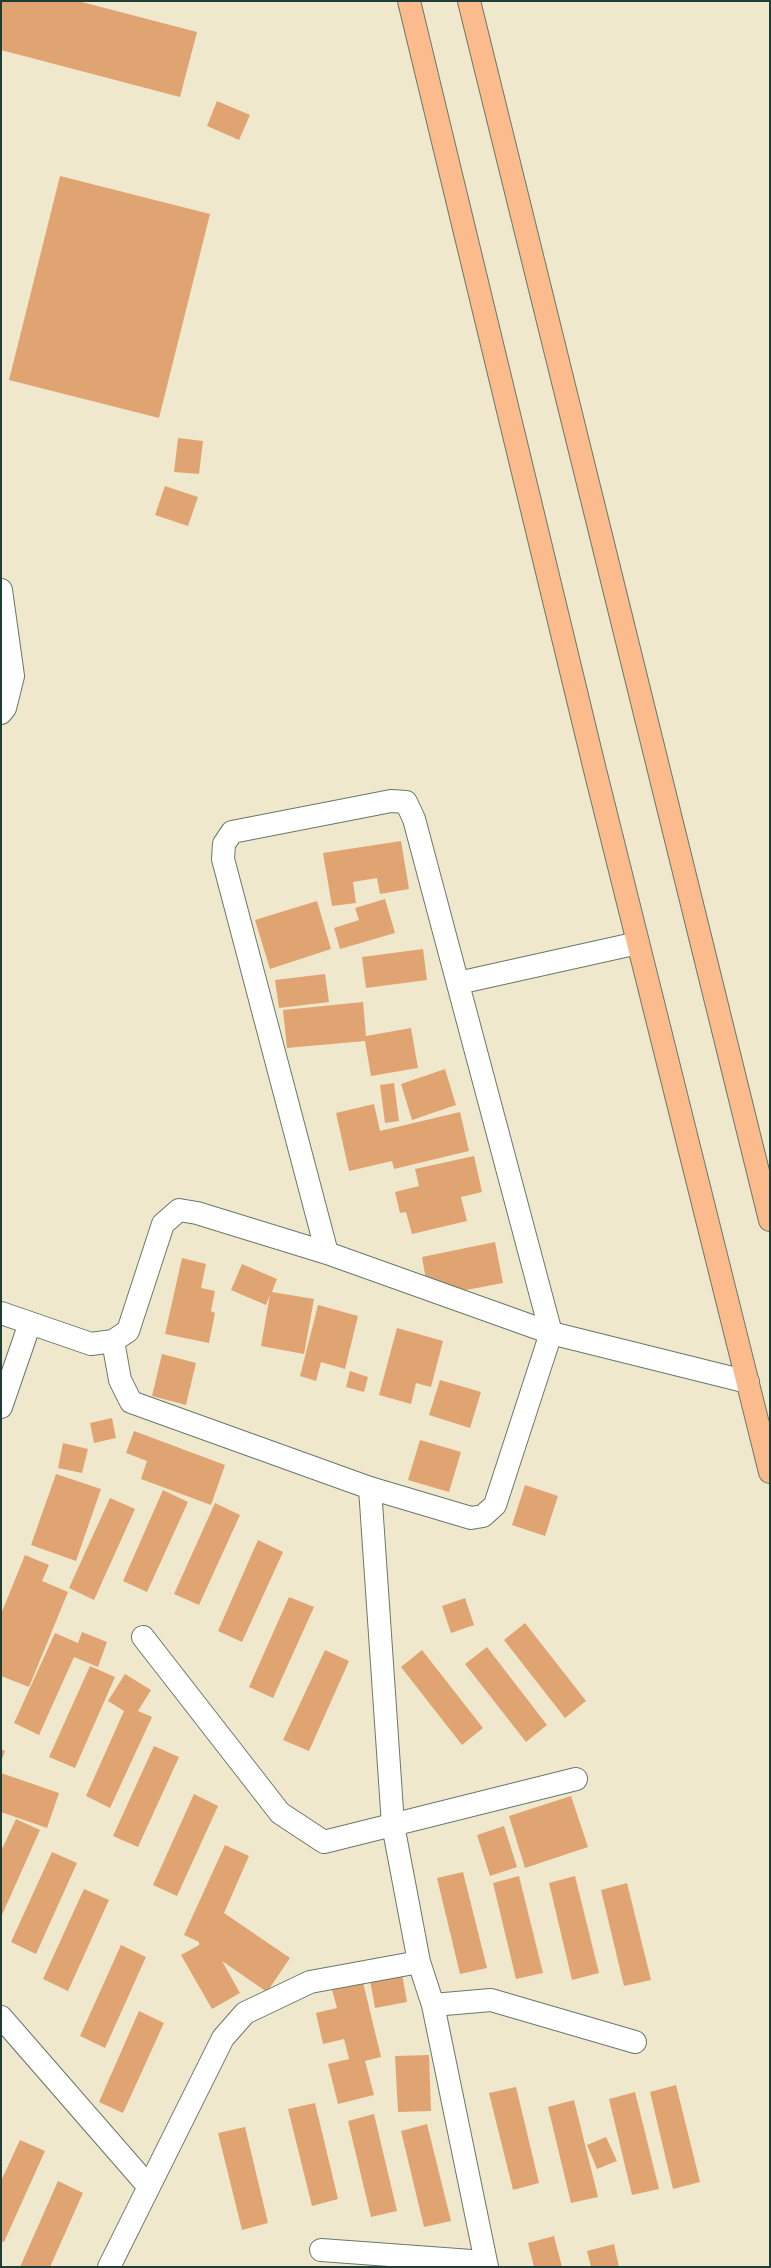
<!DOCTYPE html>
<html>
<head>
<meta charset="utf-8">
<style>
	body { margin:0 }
	#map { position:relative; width:771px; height:2268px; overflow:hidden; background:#f0e8cc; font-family:"Balsamiq Sans",sans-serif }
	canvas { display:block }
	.frame { position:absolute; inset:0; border:2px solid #1f3d34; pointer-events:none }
</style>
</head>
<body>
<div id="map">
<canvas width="771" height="2268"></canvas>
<div class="frame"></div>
</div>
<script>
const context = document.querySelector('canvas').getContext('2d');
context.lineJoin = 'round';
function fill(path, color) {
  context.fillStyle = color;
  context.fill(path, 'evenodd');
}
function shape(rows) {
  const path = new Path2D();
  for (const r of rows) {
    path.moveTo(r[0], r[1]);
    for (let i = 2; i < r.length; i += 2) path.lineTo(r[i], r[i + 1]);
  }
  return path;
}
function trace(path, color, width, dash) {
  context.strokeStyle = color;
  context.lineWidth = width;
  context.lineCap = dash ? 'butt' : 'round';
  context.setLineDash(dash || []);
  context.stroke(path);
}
const building = shape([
	[1,1,78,1,197,32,180,97,1,50],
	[217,101,250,115,239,140,207,126],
	[60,176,210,214,159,418,9,380],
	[178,438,203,441,199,474,174,472],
	[165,486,198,497,188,526,155,515],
	[401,841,409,889,380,894,377,878,353,882,356,903,332,906,323,853],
	[385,899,395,933,340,949,334,928,359,920,355,908],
	[317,901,331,949,270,969,255,920],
	[423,949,427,980,366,988,362,957],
	[325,974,329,1002,279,1008,275,980],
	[363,1002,366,1036,411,1028,418,1068,371,1076,365,1041,287,1048,283,1010],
	[445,1069,456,1105,412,1120,401,1084],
	[394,1083,399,1121,385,1123,380,1085],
	[374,1104,380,1131,460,1112,469,1151,394,1169,392,1161,349,1171,336,1113],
	[474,1156,482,1192,461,1197,467,1221,412,1234,406,1212,400,1213,395,1192,419,1186,415,1169],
	[495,1242,503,1283,429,1297,422,1257],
	[182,1258,206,1264,201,1288,215,1291,211,1311,215,1313,209,1343,165,1334],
	[242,1264,277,1279,272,1292,314,1299,304,1354,261,1346,270,1294,266,1305,231,1290],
	[318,1305,358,1316,345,1369,321,1362,316,1381,300,1376],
	[397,1328,443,1341,431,1387,416,1383,411,1404,379,1395],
	[162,1354,196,1363,186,1405,152,1396],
	[350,1371,368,1377,364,1392,346,1387],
	[440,1380,481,1392,470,1428,429,1415],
	[112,1418,116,1438,94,1443,90,1423],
	[134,1431,225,1465,211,1505,141,1479,147,1461,126,1453],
	[420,1440,461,1452,449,1492,408,1480],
	[63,1443,88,1449,82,1473,58,1468],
	[56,1474,101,1489,76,1561,31,1545],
	[525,1485,558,1496,545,1536,512,1525],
	[163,1490,188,1502,147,1592,123,1581],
	[110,1498,135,1509,94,1600,69,1588],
	[215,1503,240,1515,199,1605,174,1594],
	[258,1540,283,1552,242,1642,218,1631],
	[25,1555,49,1565,42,1581,68,1592,29,1687,1,1676,1,1614],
	[289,1597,314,1607,273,1698,249,1687],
	[465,1598,474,1625,451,1633,442,1606],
	[525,1623,586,1701,565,1718,504,1640],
	[82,1632,107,1642,98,1667,74,1657,39,1735,14,1723,55,1633,78,1643],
	[487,1647,547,1725,526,1742,465,1664],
	[325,1650,349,1661,309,1751,283,1740],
	[422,1650,483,1728,462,1745,401,1667],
	[90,1666,115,1677,75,1768,49,1757],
	[125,1674,151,1690,138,1711,152,1717,110,1808,86,1796,124,1711,108,1701],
	[154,1746,179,1757,138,1847,113,1836],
	[1,1749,5,1751,1,1762],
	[1,1773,59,1793,47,1828,1,1812],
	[194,1794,218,1806,177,1896,153,1885],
	[571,1796,588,1847,525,1868,509,1816],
	[16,1819,40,1830,1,1917,1,1851],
	[504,1826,517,1867,490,1876,477,1835],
	[225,1845,249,1856,224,1913,290,1958,267,1992,222,1961,240,1993,212,2009,181,1955,199,1945,199,1942,184,1935],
	[52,1852,77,1863,36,1954,11,1942],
	[463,1872,487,1968,460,1974,437,1878],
	[519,1876,543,1973,516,1979,493,1883],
	[575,1876,599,1973,572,1980,549,1883],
	[627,1883,651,1980,624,1986,601,1890],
	[84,1889,109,1900,68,1991,43,1979],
	[121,1945,146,1957,105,2048,80,2036],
	[402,1974,407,2002,375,2008,370,1980],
	[363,1982,381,2057,365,2061,374,2095,338,2104,328,2064,349,2059,344,2039,323,2044,316,2013,337,2008,332,1990],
	[139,2011,164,2023,123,2113,99,2102],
	[429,2055,431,2111,398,2112,395,2056],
	[676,2085,700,2182,673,2189,650,2092],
	[516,2087,539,2183,513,2190,489,2093],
	[635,2092,659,2189,632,2195,609,2099],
	[574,2100,598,2197,571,2203,548,2107],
	[315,2103,338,2199,312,2206,288,2109],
	[374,2114,397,2211,371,2217,348,2121],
	[427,2124,451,2221,424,2227,401,2131],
	[245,2127,268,2223,242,2230,218,2133],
	[606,2137,617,2161,597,2169,587,2145],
	[20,2140,45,2151,4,2242,1,2241,1,2181],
	[58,2181,83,2193,50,2267,20,2267],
	[554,2236,562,2267,534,2267,528,2243],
	[614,2244,619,2267,591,2267,587,2251]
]);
const minor = shape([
	[1,590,13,676,5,708,1,713],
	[458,983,638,943],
	[1,1313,91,1344,113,1341,128,1331,163,1224,179,1210,197,1213,327,1253,551,1333,748,1382],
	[113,1341,120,1380,131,1402,370,1488,471,1518,483,1516,495,1505,551,1333,414,819,406,802,391,801,232,832,224,844,223,859,327,1253],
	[1,1407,30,1323],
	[370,1488,393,1825,419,1962,433,2005,487,2267],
	[143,1637,280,1813,324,1842,576,1779],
	[433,2005,491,2000,635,2042],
	[1,2017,149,2187],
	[321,2250,485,2262],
	[109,2267,223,2038,245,2013,310,1982,419,1962]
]);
const major = shape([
	[409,1,594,766,770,1472],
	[469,1,770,1220]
]);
fill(building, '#e0a472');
trace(minor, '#687969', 24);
trace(major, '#687969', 24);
trace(minor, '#fff', 22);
trace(major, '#fbbb8c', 22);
</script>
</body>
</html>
